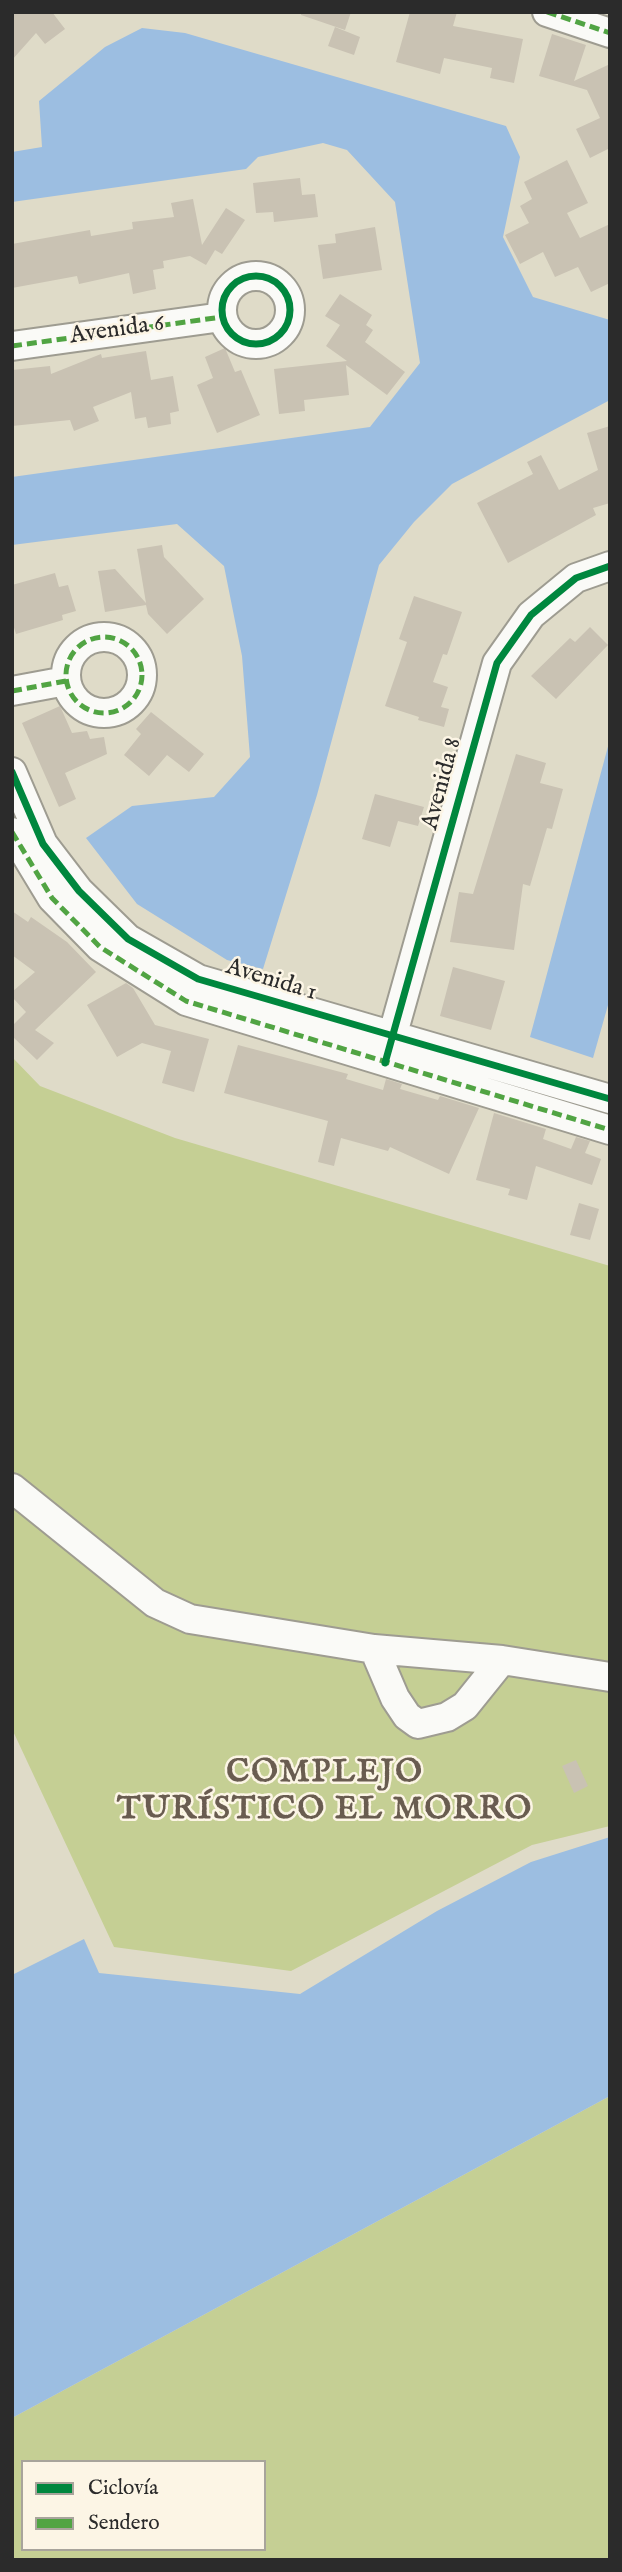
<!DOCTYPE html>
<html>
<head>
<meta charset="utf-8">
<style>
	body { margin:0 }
	#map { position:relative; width:622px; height:2572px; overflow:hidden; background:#dfdbc8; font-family:"IM FELL English",serif }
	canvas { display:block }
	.frame { position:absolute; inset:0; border:14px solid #2b2b2b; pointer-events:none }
	.legend { position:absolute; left:21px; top:2460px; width:245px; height:91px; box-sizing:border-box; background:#fcf5e5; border:2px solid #a8a49b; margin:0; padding:9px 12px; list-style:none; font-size:21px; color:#2b2b2b }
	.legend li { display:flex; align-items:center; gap:14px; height:35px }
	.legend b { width:35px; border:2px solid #a8a49b }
</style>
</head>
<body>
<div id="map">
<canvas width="622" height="2572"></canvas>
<div class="frame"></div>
<ul class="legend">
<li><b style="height:9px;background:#00873e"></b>Ciclovía</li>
<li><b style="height:9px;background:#51a443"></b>Sendero</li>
</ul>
</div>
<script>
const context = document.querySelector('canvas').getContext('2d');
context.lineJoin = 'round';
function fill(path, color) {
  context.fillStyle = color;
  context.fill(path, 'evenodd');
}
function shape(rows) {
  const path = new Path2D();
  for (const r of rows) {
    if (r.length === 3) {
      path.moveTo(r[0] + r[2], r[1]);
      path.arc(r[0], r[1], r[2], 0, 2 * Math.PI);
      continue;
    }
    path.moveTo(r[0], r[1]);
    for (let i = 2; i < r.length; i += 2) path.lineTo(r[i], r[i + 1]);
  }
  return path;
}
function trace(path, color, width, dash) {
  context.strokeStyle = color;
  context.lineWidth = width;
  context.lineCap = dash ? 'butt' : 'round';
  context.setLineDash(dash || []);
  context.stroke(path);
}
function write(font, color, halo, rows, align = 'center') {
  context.font = font + ' "IM FELL English",serif';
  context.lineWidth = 5;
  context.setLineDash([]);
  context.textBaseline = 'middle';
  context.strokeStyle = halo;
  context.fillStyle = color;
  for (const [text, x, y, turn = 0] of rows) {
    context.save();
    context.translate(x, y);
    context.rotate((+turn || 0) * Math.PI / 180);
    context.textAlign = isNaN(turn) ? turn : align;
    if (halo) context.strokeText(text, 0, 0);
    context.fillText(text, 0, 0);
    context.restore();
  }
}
const green = shape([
	[12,1057,40,1086,175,1138,610,1266,610,1826,532,1845,291,1971,114,1947,12,1729],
	[610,2096,610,2560,12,2560,12,2418],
	[23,2462,264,2462,264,2549,23,2549]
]);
const water = shape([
	[142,28,185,33,506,126,520,157,503,237,533,297,610,320,610,400,452,484,414,522,379,565,317,795,263,969,227,960,137,904,86,838,132,806,214,797,250,757,242,656,224,566,177,524,12,545,12,477,370,427,420,363,395,202,347,150,323,143,258,157,246,169,12,202,12,152,42,147,39,101,105,47],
	[610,739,610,998,593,1058,530,1037],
	[610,1837,610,2096,12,2418,12,1975,84,1939,99,1973,300,1994,437,1911,531,1862]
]);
const building = shape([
	[12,12,52,12,65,29,45,44,36,33,12,60],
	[301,12,351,12,345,30,301,15],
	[410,12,457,12,453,26,523,39,514,83,490,78,492,68,444,58,440,74,396,62],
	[335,27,360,37,354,55,328,46],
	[552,34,586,45,574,81,610,64,610,148,590,158,576,129,600,118,587,90,539,76],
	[567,160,588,203,567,213,580,238,610,224,610,283,591,292,578,267,555,277,543,252,520,264,505,235,529,223,520,206,532,199,524,182],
	[300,178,302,195,315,194,318,217,274,222,273,212,256,213,253,183],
	[193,199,202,245,226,208,245,220,222,254,215,250,206,265,190,256,163,261,164,268,153,270,156,289,133,294,129,273,79,284,77,276,12,288,12,244,90,230,91,236,133,229,132,222,174,217,171,203],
	[375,227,382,270,323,279,318,245,336,243,335,234],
	[340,294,372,315,366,325,373,330,365,342,405,372,387,395,346,365,349,395,304,400,305,411,279,414,274,369,347,361,326,346,340,325,325,316],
	[225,348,235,372,241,370,260,415,217,433,197,385,213,378,205,357],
	[146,351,151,380,173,376,179,411,170,413,171,424,148,428,146,417,135,419,131,392,93,407,99,421,74,431,70,420,12,426,12,370,50,366,51,374,101,354,102,358],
	[610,426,610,503,593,508,596,515,508,563,477,503,533,474,527,462,541,455,559,490,598,470,587,433],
	[162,545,164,557,204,599,167,634,148,614,146,605,105,612,98,571,115,569,146,603,137,549],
	[55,573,59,587,68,585,76,611,62,615,63,620,16,634,12,621,12,585],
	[414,596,462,612,447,655,443,654,433,682,448,687,441,707,449,709,444,727,418,720,419,717,385,706,407,642,399,639],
	[590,627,608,645,556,699,531,676,570,638,575,642],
	[60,706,72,733,87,731,90,739,104,737,107,754,65,773,76,799,59,807,22,723],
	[151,712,204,754,189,772,167,755,149,776,124,755,141,734,136,729],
	[516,754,546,763,540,783,563,789,552,829,547,828,530,886,523,884,514,950,450,942,459,892,473,894],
	[375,794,424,807,418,826,398,821,390,847,362,839],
	[12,911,28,922,31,917,67,942,96,972,35,1030,54,1043,37,1060,12,1036,12,1026,26,1012,12,997,12,992,35,972,12,955],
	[453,967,505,981,491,1030,440,1016],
	[126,983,133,988,155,1025,209,1039,194,1092,162,1083,171,1051,142,1043,117,1057,87,1005],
	[238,1045,348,1074,346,1079,383,1090,386,1079,402,1084,400,1089,438,1100,440,1096,479,1108,449,1174,390,1147,388,1151,341,1138,334,1166,318,1162,328,1121,224,1093],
	[494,1113,546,1129,543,1139,571,1149,576,1137,590,1141,585,1153,601,1159,592,1185,536,1166,527,1200,508,1195,510,1189,476,1180],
	[579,1203,599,1209,590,1240,570,1235],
	[576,1760,588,1786,574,1793,562,1766]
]);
const minor = shape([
	[547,12,610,33],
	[256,310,34],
	[12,346,222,317],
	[104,675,38],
	[12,691,66,681],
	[12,772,43,844,79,891,128,939,198,979,610,1099],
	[12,832,52,898,100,947,186,1001,610,1130],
	[387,1055,497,663,531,615,576,578,610,566],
	[12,1488,155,1603,190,1619,374,1649,502,1660,610,1677],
	[374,1649,395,1698,407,1716,418,1724,447,1717,465,1706,502,1660]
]);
const quiet = shape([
	[547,12,610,33],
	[12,346,222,317],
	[104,675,38],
	[12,691,66,681],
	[12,832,52,898,100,947,186,1001,610,1130]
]);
const cycleway = shape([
	[256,310,34],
	[12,772,43,844,79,891,128,939,198,979,610,1099],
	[385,1063,497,663,531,615,576,578,610,566]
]);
const streetNames = [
	["Avenida 6",117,331,-8],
	["Avenida 8",443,784,-75],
	["Avenida 1",271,981,17]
];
const districtNames = [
	["COMPLEJO",325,1774],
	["TURÍSTICO EL MORRO",325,1811]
];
fill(green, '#c5cf94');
fill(water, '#9cbee1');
fill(building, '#c9c2b3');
trace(minor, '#9e9c91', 32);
trace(minor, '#fafaf7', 28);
trace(quiet, '#51a443', 5, [10, 5]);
trace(cycleway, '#00873e', 7);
write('24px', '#2b2b2b', '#fcf5e5', streetNames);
context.letterSpacing = '2px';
write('bold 32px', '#695c50', '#fcf5e5', districtNames);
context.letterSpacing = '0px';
</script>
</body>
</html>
